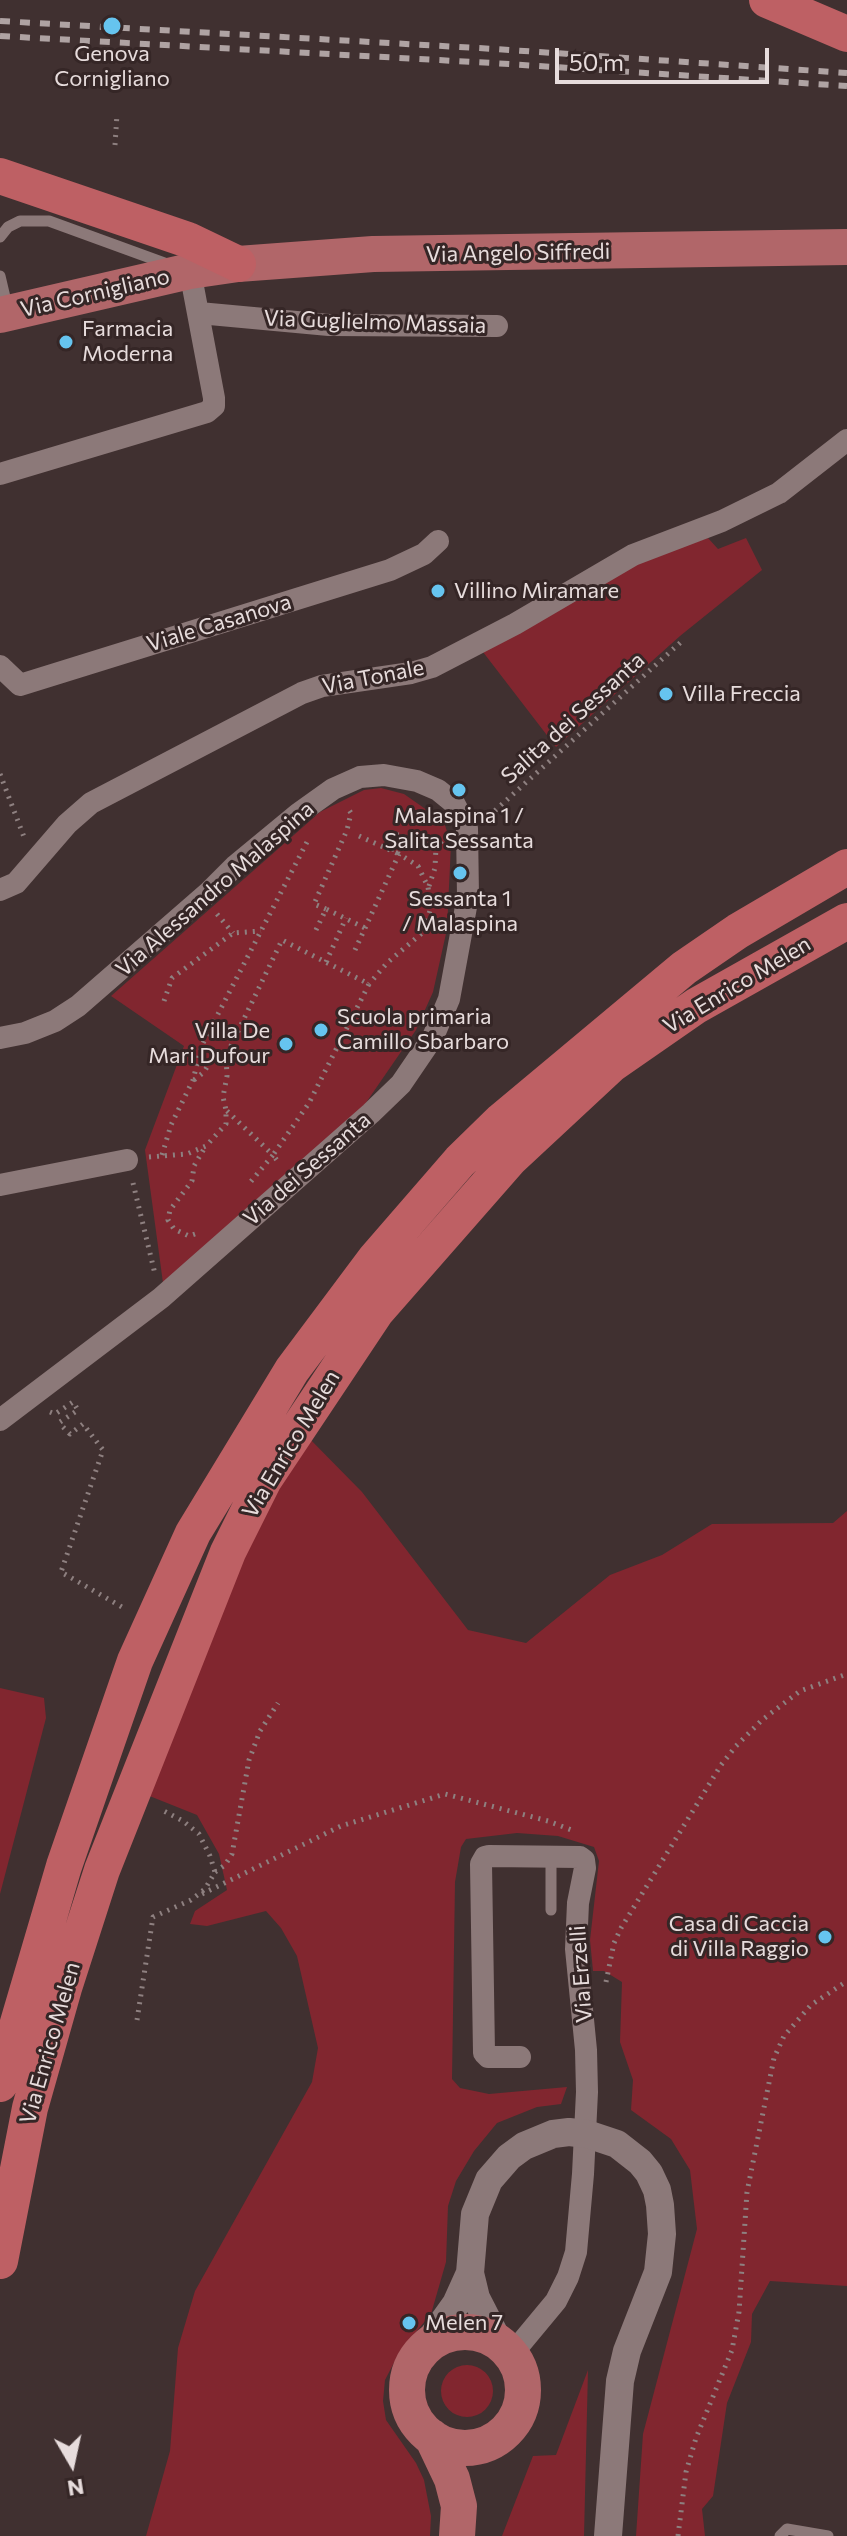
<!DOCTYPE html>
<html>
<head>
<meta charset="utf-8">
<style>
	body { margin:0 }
	#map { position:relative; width:847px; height:2536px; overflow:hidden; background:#403030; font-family:Commissioner,sans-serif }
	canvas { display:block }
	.north { position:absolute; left:32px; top:2424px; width:80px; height:80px; -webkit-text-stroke:6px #352626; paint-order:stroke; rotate:171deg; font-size:22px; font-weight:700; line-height:32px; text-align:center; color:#e7dcdc }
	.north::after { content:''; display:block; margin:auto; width:28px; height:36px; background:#e7dcdc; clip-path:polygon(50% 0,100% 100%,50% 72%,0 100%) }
	.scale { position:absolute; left:555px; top:48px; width:214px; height:36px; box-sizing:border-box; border:4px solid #e7dcdc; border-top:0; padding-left:10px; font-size:24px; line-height:28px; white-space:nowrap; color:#e7dcdc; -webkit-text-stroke:6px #352626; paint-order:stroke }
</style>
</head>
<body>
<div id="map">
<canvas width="847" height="2536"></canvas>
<div class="north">N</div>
<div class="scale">50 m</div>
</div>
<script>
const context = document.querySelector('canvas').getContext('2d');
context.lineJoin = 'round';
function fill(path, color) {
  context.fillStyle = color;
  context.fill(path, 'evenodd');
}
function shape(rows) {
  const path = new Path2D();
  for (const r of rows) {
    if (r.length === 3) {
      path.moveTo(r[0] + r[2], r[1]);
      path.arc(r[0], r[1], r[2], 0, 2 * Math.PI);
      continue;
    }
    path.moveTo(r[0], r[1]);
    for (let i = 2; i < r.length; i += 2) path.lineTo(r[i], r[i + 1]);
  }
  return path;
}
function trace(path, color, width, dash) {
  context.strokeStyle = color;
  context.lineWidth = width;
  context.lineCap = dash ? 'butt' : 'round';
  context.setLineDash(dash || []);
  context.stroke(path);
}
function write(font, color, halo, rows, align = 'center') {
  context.font = font + ' Commissioner,sans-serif';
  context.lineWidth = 6;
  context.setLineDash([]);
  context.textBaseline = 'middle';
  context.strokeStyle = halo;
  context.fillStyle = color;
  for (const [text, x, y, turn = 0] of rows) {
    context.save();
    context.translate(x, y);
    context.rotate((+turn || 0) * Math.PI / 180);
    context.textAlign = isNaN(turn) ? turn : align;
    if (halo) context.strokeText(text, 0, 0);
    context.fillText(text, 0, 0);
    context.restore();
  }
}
const green = shape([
	[708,538,718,549,746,538,762,570,680,636,556,747,483,652,639,561],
	[381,788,404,794,444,822,451,844,447,929,433,992,416,1030,363,1107,163,1283,145,1150,184,1046,111,996,320,812,364,790],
	[305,1434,362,1492,468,1630,526,1643,610,1575,662,1555,712,1524,833,1523,847,1511,847,2286,770,2281,752,2314,751,2342,727,2403,713,2496,702,2509,705,2536,636,2536,643,2434,697,2229,690,2170,671,2139,631,2110,633,2080,620,2042,622,1982,604,1971,593,1971,590,1940,599,1861,594,1847,558,1836,517,1833,466,1839,461,1847,455,1882,452,2079,460,2088,489,2094,567,2087,561,2104,537,2107,497,2123,474,2151,456,2181,448,2206,446,2262,431,2314,400,2351,385,2380,383,2401,386,2420,416,2463,424,2480,431,2516,430,2536,146,2536,170,2451,178,2348,195,2291,312,2082,318,2048,297,1956,281,1928,266,1911,207,1926,190,1924,195,1911,227,1890,219,1854,197,1815,137,1791,251,1519],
	[0,1688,44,1698,46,1718,0,1894],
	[467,2391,26],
	[588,2370,584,2536,502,2536,533,2456,556,2455]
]);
const path = shape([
	[115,145,117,114],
	[0,774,24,837],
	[489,816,681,642],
	[359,836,399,854],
	[391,851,398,835,436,847,442,841],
	[429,886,435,868,436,847],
	[326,909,314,904,347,830,351,813,349,810],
	[217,914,233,933],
	[316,930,326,909,365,928],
	[355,950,399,854,418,866,428,887,431,908,422,933,387,963,369,984],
	[326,962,346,918],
	[164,1001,172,978,233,933,261,931],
	[194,1080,204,1072,213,1057],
	[227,1111,273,1155,248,1185],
	[162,1155,171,1125,193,1080,202,1045,308,840],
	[149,1157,187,1154,206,1146,226,1124,226,1110,223,1097,227,1076,226,1056,282,940,369,984,309,1103,273,1155,279,1163],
	[133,1183,155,1274],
	[195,1234,189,1236,174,1229,168,1220,170,1210,192,1181,194,1166,205,1147],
	[50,1412,55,1414,73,1402,78,1410,60,1422,63,1427,70,1434,83,1424,103,1450,61,1572,122,1607],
	[215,1872,225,1865,232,1854,249,1760,260,1731,278,1703],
	[202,1894,341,1826,445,1794,548,1821,574,1831],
	[606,1982,614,1943,621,1928,721,1765,736,1746,762,1720,800,1691,847,1674],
	[137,2020,153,1917,191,1900,205,1889,215,1872,210,1856,199,1834,183,1821,160,1809],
	[678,2536,686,2472,696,2438,732,2350,739,2312,747,2192,774,2058,784,2036,811,2005,847,1981]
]);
const service = shape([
	[0,237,8,227,20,221,49,221,167,264],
	[0,276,8,310],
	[551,1910,551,1856],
	[780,2536,787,2529,828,2536]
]);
const minor = shape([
	[199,313,329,325,497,326],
	[0,474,207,412,214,406,214,398,190,271],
	[0,666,20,685,390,570,424,554,438,541],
	[0,890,16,883,67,824,91,803,302,693,322,686,411,673,432,667,515,624,633,555,722,521,779,493,847,440],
	[0,1038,25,1033,55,1021,78,1006,209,892,235,866,298,814,333,789,360,777,384,775,417,781,438,790,454,803,467,828,468,896,449,999,433,1037,401,1084,371,1113,161,1298,0,1420],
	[0,1185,127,1160],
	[512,2354,556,2301,568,2277,576,2252,583,2174,587,2092,586,2050,576,1949,578,1903,585,1868,584,1860,580,1857,489,1856,485,1857,481,1864,484,2053,488,2057,520,2057]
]);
const tertiary = shape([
	[498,2341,476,2298,470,2273,475,2214,489,2180,509,2157,524,2146,553,2134,569,2132,587,2134,617,2144,640,2162,649,2173,657,2190,660,2205,662,2234,658,2272,627,2351,620,2381,608,2536],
	[426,2346,456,2304,470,2273]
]);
const primary = shape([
	[0,315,190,271,238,264,373,254,847,247],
	[465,2390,58],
	[432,2437,452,2479,459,2506,457,2536]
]);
const trunk = shape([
	[767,0,847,34],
	[0,176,188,240,238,264],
	[0,2084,64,1866,135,1661,193,1533,292,1370,375,1259,460,1161,502,1120,684,968,738,931,847,867],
	[0,2261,30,2108,64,1988,102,1870,228,1552,264,1480,376,1312,511,1158,611,1065,696,1006,847,921]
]);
const rail = shape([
	[0,21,495,49,847,73],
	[0,36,492,63,847,86]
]);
const markers = [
	[112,26,10,"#66c4ef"],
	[66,342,8,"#66c4ef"],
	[438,591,8,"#66c4ef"],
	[666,694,8,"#66c4ef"],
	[459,790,8,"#66c4ef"],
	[460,873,8,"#66c4ef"],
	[321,1030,8,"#66c4ef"],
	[286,1044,8,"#66c4ef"],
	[825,1937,8,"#66c4ef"],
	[409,2323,8,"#66c4ef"]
];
const poiNames = [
	["Genova",112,54,"center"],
	["Cornigliano",112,79,"center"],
	["Farmacia",82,329],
	["Moderna",82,354],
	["Villino Miramare",454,591],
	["Villa Freccia",682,694],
	["Malaspina 1 /",459,816,"center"],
	["Salita Sessanta",459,841,"center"],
	["Sessanta 1",460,899,"center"],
	["/ Malaspina",460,924,"center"],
	["Scuola primaria",337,1017],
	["Camillo Sbarbaro",337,1042],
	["Villa De",270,1031,"right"],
	["Mari Dufour",270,1056,"right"],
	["Casa di Caccia",809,1924,"right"],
	["di Villa Raggio",809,1949,"right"],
	["Melen 7",425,2323]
];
const streetNames = [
	["Via Angelo Siffredi",518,253,-1],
	["Via Cornigliano",95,293,-13],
	["Via Guglielmo Massaia",375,322,2],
	["Viale Casanova",219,623,-17],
	["Via Tonale",373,677,-11],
	["Salita dei Sessanta",573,718,-42],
	["Via Alessandro Malaspina",215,889,-41],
	["Via Enrico Melen",737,985,-31],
	["Via dei Sessanta",307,1169,-41],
	["Via Enrico Melen",291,1444,-59],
	["Via Erzelli",581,1974,-94],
	["Via Enrico Melen",50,2043,-74]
];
fill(green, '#81262f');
trace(path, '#8e8080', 5, [2, 6]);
trace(service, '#8c7979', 11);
trace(minor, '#8c7979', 22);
trace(tertiary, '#8c7979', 28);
trace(primary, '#b16669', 36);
trace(trunk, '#be6064', 36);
trace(rail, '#afa3a3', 6, [10, 10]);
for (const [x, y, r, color] of markers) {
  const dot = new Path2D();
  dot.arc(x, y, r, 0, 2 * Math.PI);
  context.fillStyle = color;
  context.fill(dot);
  trace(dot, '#352626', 3);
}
write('22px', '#e7dcdc', '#352626', poiNames, 'left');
write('22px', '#e7dcdc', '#352626', streetNames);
</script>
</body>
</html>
